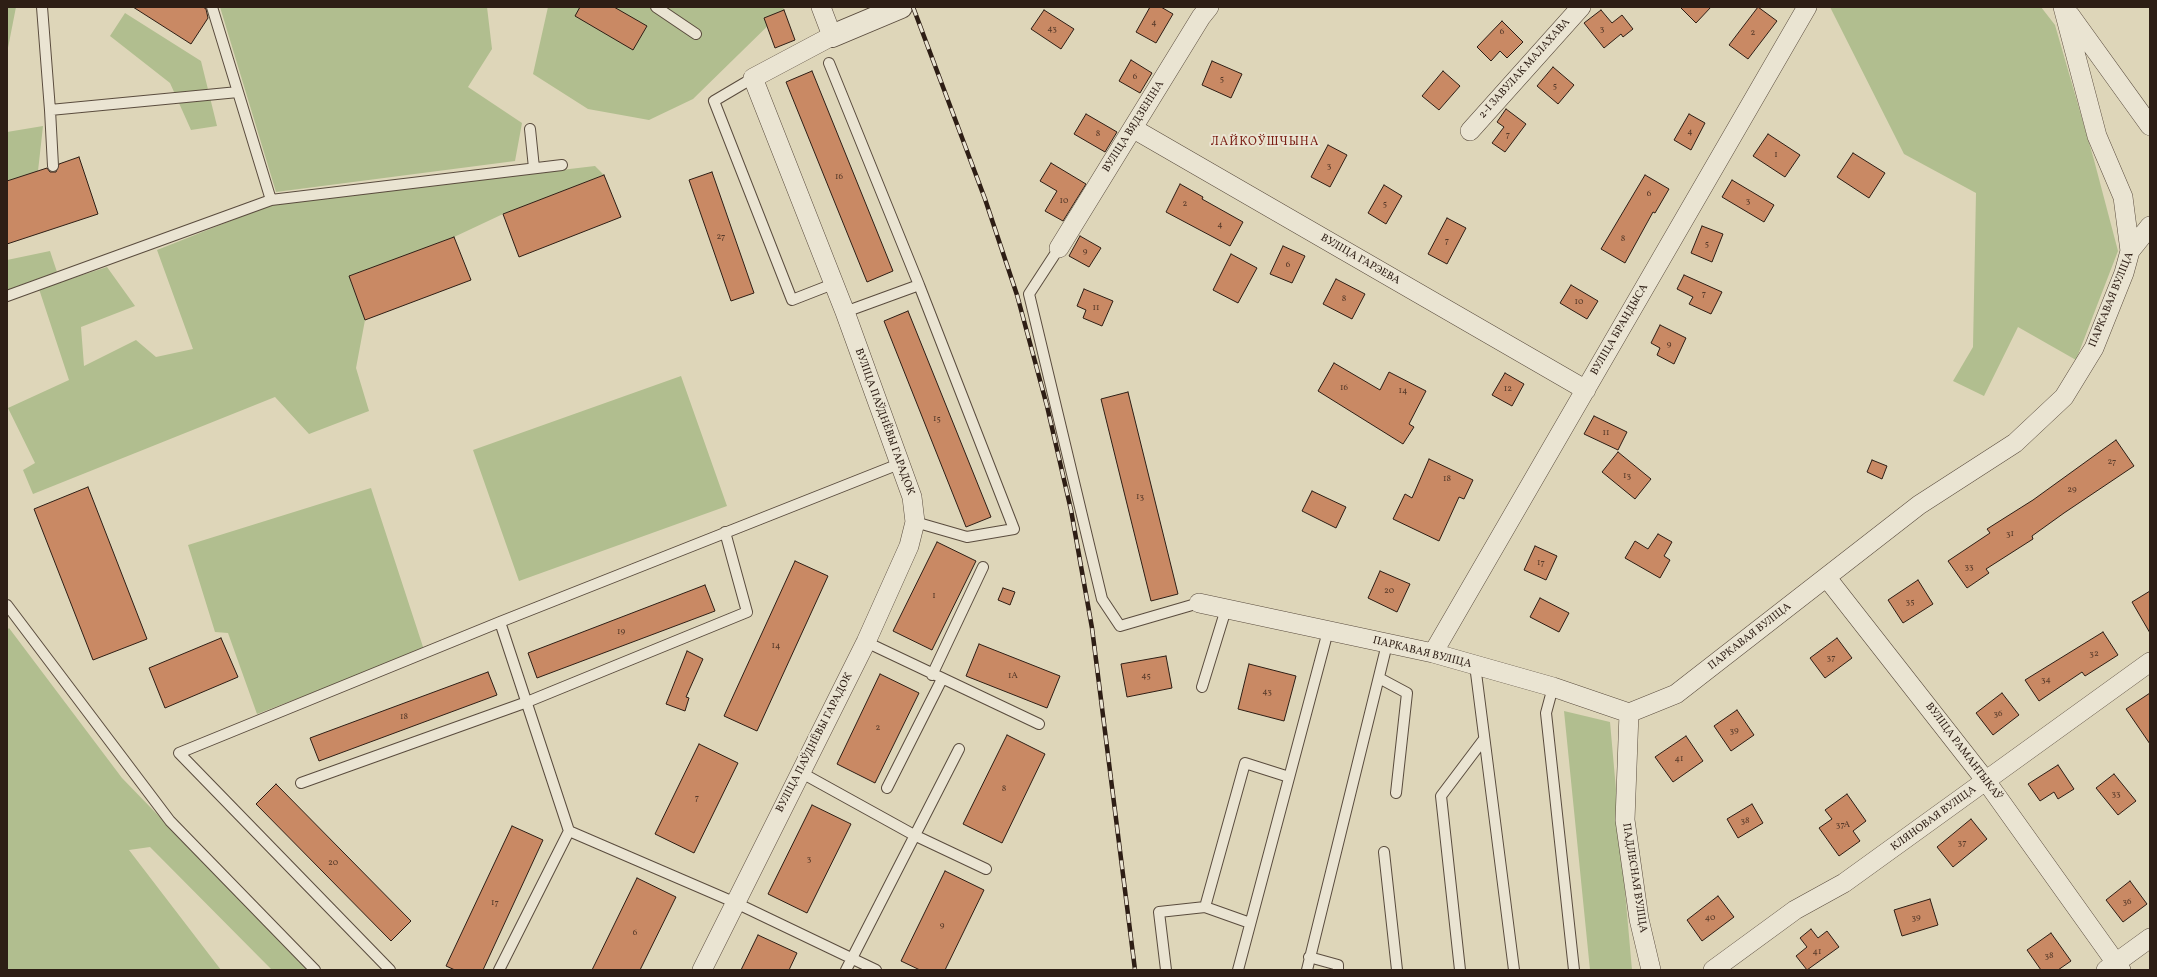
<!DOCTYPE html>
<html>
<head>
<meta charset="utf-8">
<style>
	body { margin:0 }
	#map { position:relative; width:2157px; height:977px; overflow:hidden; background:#ded6b9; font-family:Vollkorn,serif }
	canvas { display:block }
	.frame { position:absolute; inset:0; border:8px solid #2e1e15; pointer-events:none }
</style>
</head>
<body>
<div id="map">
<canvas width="2157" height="977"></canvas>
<div class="frame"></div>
</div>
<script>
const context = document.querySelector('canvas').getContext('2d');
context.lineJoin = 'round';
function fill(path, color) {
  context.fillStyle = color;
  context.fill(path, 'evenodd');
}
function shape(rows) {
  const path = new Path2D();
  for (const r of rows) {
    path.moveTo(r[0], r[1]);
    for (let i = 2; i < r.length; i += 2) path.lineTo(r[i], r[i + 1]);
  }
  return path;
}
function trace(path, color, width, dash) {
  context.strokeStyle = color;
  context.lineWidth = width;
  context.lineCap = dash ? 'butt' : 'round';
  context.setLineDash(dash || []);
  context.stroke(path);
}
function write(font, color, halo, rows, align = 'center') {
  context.font = font + ' Vollkorn,serif';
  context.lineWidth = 4;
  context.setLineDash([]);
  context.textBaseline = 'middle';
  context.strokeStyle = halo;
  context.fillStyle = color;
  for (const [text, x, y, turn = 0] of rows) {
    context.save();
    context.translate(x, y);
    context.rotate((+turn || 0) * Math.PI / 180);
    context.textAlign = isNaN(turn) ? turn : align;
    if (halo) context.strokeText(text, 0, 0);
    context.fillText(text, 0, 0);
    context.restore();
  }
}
const green = shape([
	[7,7,16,7,7,53],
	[220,7,487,7,492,49,468,87,522,123,515,161,276,192],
	[548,7,783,7,784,10,693,99,649,120,588,109,533,74],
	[1830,7,2041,7,2055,25,2094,160,2118,251,2076,360,2018,327,1984,396,1953,381,1973,347,1976,193,1904,154],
	[125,13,201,61,217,126,191,130,170,83,110,36],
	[43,126,38,171,7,181,7,132],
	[595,166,604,175,503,214,454,237,349,276,365,320,356,368,369,411,309,434,275,397,33,494,23,470,35,463,8,408,69,380,39,289,107,267,135,306,81,327,84,366,136,340,156,357,193,349,157,250,273,204],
	[50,251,57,272,7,290,7,260],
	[681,376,727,506,519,581,473,450],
	[371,488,424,650,257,714,228,633,215,632,188,545],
	[9,628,122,778,308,970,272,970,150,847,129,850,221,970,7,970,7,630],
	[1564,711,1610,722,1632,970,1590,970]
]);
const building = shape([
	[133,7,203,7,206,9,208,18,191,44,133,7],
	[580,7,614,7,647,26,633,50,575,16,580,7],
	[1150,7,1161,7,1173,14,1156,43,1136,32,1150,7],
	[1680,7,1711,7,1696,23,1680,7],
	[1758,7,1777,21,1748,59,1729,45,1758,7],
	[784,10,795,40,775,48,764,18,784,10],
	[1044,10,1074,29,1061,49,1031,29,1044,10],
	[1601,10,1612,23,1622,15,1633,29,1623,37,1621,34,1604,48,1584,23,1601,10],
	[1502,21,1523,42,1507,58,1500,51,1491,61,1477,47,1502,21],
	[1131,60,1152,73,1140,93,1119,81,1131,60],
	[1212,61,1242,74,1231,98,1202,85,1212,61],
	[1553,67,1574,85,1558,104,1537,86,1553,67],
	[812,71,893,271,867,282,786,82,812,71],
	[1443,71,1460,86,1439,110,1422,96,1443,71],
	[1506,109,1526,124,1505,152,1492,143,1504,127,1497,122,1506,109],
	[1086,114,1117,132,1105,152,1074,134,1086,114],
	[1689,114,1705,123,1691,150,1674,140,1689,114],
	[1768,134,1800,155,1785,177,1753,156,1768,134],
	[1328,145,1347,155,1330,187,1311,177,1328,145],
	[1853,153,1885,173,1869,198,1837,177,1853,153],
	[79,157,98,214,7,244,7,181,47,168,50,172,56,172,59,164,79,157],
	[1051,163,1086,184,1063,221,1045,211,1057,191,1040,181,1051,163],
	[712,172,754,293,731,301,689,180,712,172],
	[604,175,621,217,519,257,503,214,604,175],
	[1645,175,1669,189,1655,213,1653,212,1625,263,1601,249,1645,175],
	[1732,180,1774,205,1764,222,1722,197,1732,180],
	[1180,184,1203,197,1202,199,1243,222,1230,246,1166,212,1180,184],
	[1384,185,1402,196,1386,224,1368,213,1384,185],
	[1447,218,1466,228,1447,264,1428,254,1447,218],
	[1702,226,1723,234,1712,262,1691,253,1702,226],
	[1080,236,1101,248,1089,267,1069,256,1080,236],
	[454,237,471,280,365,320,349,276,454,237],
	[1283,246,1305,256,1292,283,1270,274,1283,246],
	[1231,254,1257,268,1238,303,1213,290,1231,254],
	[1684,275,1722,292,1711,314,1689,304,1693,297,1677,289,1684,275],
	[1336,279,1365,294,1352,319,1323,304,1336,279],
	[1571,285,1598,301,1587,319,1560,303,1571,285],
	[1084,289,1113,301,1102,326,1083,318,1086,310,1077,306,1084,289],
	[908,311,991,517,966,527,884,321,908,311],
	[1660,325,1686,338,1674,364,1657,355,1660,348,1651,343,1660,325],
	[1334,363,1380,390,1389,372,1426,391,1409,424,1414,427,1403,444,1318,391,1334,363],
	[1505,373,1524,384,1512,406,1492,395,1505,373],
	[1128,392,1178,594,1151,601,1101,399,1128,392],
	[1594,416,1627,432,1618,450,1584,434,1594,416],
	[2116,440,2134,466,2064,513,2032,536,2033,539,1986,569,1989,573,1967,588,1948,561,1990,533,1987,529,2033,500,2116,440],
	[1618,452,1651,479,1635,499,1602,472,1618,452],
	[1429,459,1473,480,1464,499,1459,497,1439,541,1393,519,1405,494,1412,498,1429,459],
	[1872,460,1887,466,1882,479,1867,472,1872,460],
	[88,487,147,639,93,660,34,509,88,487],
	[1312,491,1346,507,1336,528,1302,511,1312,491],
	[1658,534,1672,542,1664,556,1670,560,1660,578,1625,558,1635,541,1648,549,1658,534],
	[937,542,976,561,932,650,893,631,937,542],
	[1535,546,1557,556,1546,580,1524,570,1535,546],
	[795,561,828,576,757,731,724,716,795,561],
	[1380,571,1410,584,1397,612,1368,598,1380,571],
	[1918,580,1933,604,1903,623,1888,600,1918,580],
	[705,585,715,611,537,678,528,653,705,585],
	[1003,588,1015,592,1010,605,998,600,1003,588],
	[2150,591,2150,633,2132,602,2150,591],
	[1540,598,1569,613,1559,632,1530,617,1540,598],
	[2103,632,2118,655,2085,676,2082,672,2039,701,2025,680,2103,632],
	[221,638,238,677,165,708,149,668,221,638],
	[1837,638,1852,658,1825,678,1810,658,1837,638],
	[979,644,1060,676,1047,708,966,676,979,644],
	[687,651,703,659,686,697,689,698,685,711,666,704,687,651],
	[1166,656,1172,688,1127,697,1121,664,1166,656],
	[1249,664,1296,676,1284,721,1238,709,1249,664],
	[488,672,497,695,319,761,310,738,488,672],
	[880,674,919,693,875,783,837,764,880,674],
	[2002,693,2019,715,1993,735,1976,713,2002,693],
	[2150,693,2150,744,2126,709,2150,693],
	[1737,710,1754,735,1731,751,1714,726,1737,710],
	[1007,735,1045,754,1002,843,963,824,1007,735],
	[1686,736,1703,761,1673,782,1655,757,1686,736],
	[699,744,738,763,694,853,655,834,699,744],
	[2058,765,2074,789,2058,799,2054,792,2040,801,2028,784,2058,765],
	[2114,774,2136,801,2118,815,2096,788,2114,774],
	[276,784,411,921,391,941,256,804,276,784],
	[1847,794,1866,821,1853,831,1860,841,1839,856,1819,828,1832,819,1825,810,1847,794],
	[1752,804,1763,823,1738,838,1727,819,1752,804],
	[812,805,851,824,807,913,768,894,812,805],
	[1971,819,1987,839,1953,867,1937,847,1971,819],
	[512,826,543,840,483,970,455,970,446,966,512,826],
	[945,871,984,890,945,970,920,970,901,961,945,871],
	[637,878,676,897,640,970,592,970,637,878],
	[2130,881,2147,904,2123,922,2106,900,2130,881],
	[1718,896,1734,917,1702,941,1687,920,1718,896],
	[1930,899,1938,925,1902,936,1894,910,1930,899],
	[1811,929,1818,938,1827,931,1839,947,1807,970,1796,956,1807,947,1800,938,1811,929],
	[2051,933,2071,961,2058,970,2041,970,2027,950,2051,933],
	[758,935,797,953,789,970,741,970,758,935]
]);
const service = shape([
	[42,7,50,110,238,92],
	[212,7,271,200],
	[656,7,696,34],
	[829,63,919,285,845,312],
	[753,78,714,101,792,300,833,284],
	[50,110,53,166],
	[530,129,534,168],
	[1059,248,1029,294,1102,599,1120,626,1199,603],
	[7,296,271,200,562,165],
	[915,522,967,537,1014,529,919,285],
	[7,605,170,821,315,970],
	[866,642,1039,724],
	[1475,665,1514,970],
	[932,675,983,567],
	[1379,678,1407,693,1396,793],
	[1202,687,1226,609],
	[1553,687,1546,713,1574,970],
	[800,772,914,835,986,869],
	[301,783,527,702,747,612,725,532],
	[887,788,942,679],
	[569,831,736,903,876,970],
	[1384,852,1397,970],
	[1205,907,1245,763,1289,777],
	[1309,957,1338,965,1338,970],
	[390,970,179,753,500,622,899,464],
	[499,970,569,831,500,622],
	[846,970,959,749],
	[1166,970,1159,912,1205,907,1250,923],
	[1238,970,1328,631],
	[1307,970,1387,644],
	[1460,970,1441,796,1484,739]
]);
const minor = shape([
	[2063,7,2097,136,2123,197,2130,251],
	[2070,15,2150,126],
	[1134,129,1586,390],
	[1470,131,1581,7],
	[1059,248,1201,17,1209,7],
	[1827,578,1986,781,2121,970],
	[1199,603,1433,653,1553,687,1629,713,1676,694,1919,505,2015,443,2064,397,2094,348,2124,273,2130,251,2150,226],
	[1433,653,1807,7],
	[1629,713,1625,820,1639,919,1651,970],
	[702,970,866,642,909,546,915,522,912,497,845,312,753,78,832,36,821,7],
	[1713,970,1795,910,1844,883,2150,662],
	[2106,970,2150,938]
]);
const tertiary = shape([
	[832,36,901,7]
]);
const rail = shape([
	[913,7,985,199,1017,295,1047,406,1071,510,1092,628,1135,970]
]);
const numberNames = [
	["4",1154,23],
	["43",1052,29],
	["3",1602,29],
	["6",1502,32],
	["2",1753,33],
	["6",1135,77],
	["5",1222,79],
	["5",1555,86],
	["4",1690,132],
	["8",1098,134],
	["7",1508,135],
	["1",1776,155],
	["3",1329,166],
	["16",839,177],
	["6",1649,194],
	["10",1064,201],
	["3",1748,201],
	["2",1185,204],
	["5",1385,204],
	["4",1220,225],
	["27",721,237],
	["8",1623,239],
	["7",1447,241],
	["5",1707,244],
	["9",1085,252],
	["6",1288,265],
	["7",1704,294],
	["8",1344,299],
	["10",1579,302],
	["11",1096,308],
	["9",1669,345],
	["16",1344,388],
	["12",1508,389],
	["14",1403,391],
	["15",937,419],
	["11",1606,433],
	["27",2112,462],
	["13",1627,476],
	["18",1447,479],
	["29",2072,490],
	["13",1140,497],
	["31",2010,534],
	["17",1541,563],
	["33",1969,567],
	["20",1389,591],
	["1",934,596],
	["35",1910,602],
	["19",621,632],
	["14",776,646],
	["32",2094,654],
	["37",1831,658],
	["1А",1013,676],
	["45",1146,676],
	["34",2046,680],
	["43",1267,692],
	["36",1998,714],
	["18",404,717],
	["2",878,728],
	["39",1734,731],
	["41",1679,759],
	["8",1004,789],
	["33",2116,794],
	["7",697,798],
	["38",1745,821],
	["37А",1843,825],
	["37",1962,843],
	["3",809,859],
	["20",333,863],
	["36",2127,902],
	["17",495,903],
	["40",1710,918],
	["39",1916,918],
	["9",942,926],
	["6",635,933],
	["41",1817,952],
	["38",2049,956]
];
const streetNames = [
	["2-І ЗАВУЛАК МАЛАХАВА",1525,69,-48],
	["ВУЛІЦА ВЯДЗЕНІНА",1134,127,-58],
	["ВУЛІЦА ГАРЭЕВА",1360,260,30],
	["ПАРКАВАЯ ВУЛІЦА",2112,300,-68],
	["ВУЛІЦА БРАНДЫСА",1620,330,-60],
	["ВУЛІЦА ПАЎДНЁВЫ ГАРАДОК",884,422,70],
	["ПАРКАВАЯ ВУЛІЦА",1750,637,-38],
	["ПАРКАВАЯ ВУЛІЦА",1422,653,14],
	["ВУЛІЦА ПАЎДНЁВЫ ГАРАДОК",815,743,-63],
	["ВУЛІЦА РАМАНТЫКАЎ",1963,752,53],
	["КЛЯНОВАЯ ВУЛІЦА",1934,819,-36],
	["ПАДЛЕСНАЯ ВУЛІЦА",1634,878,81]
];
const neighbourhoodNames = [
	["ЛАЙКОЎШЧЫНА",1265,143]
];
fill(green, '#b1be8f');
fill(building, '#c98964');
trace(building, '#2e1e15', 1);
trace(service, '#5a4c3e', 12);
trace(minor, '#5a4c3e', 20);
trace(tertiary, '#5a4c3e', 24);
trace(service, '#eae4d2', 10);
trace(minor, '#eae4d2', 19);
trace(tertiary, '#eae4d2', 22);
trace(rail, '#2e1e15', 4.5);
trace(rail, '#eae4d2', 3, [9]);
write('9px', '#553929', null, numberNames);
write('11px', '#2e1e15', '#eae4d2', streetNames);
context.letterSpacing = '1px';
write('12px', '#7a1f14', '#eae4d2', neighbourhoodNames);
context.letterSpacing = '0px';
</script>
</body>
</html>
